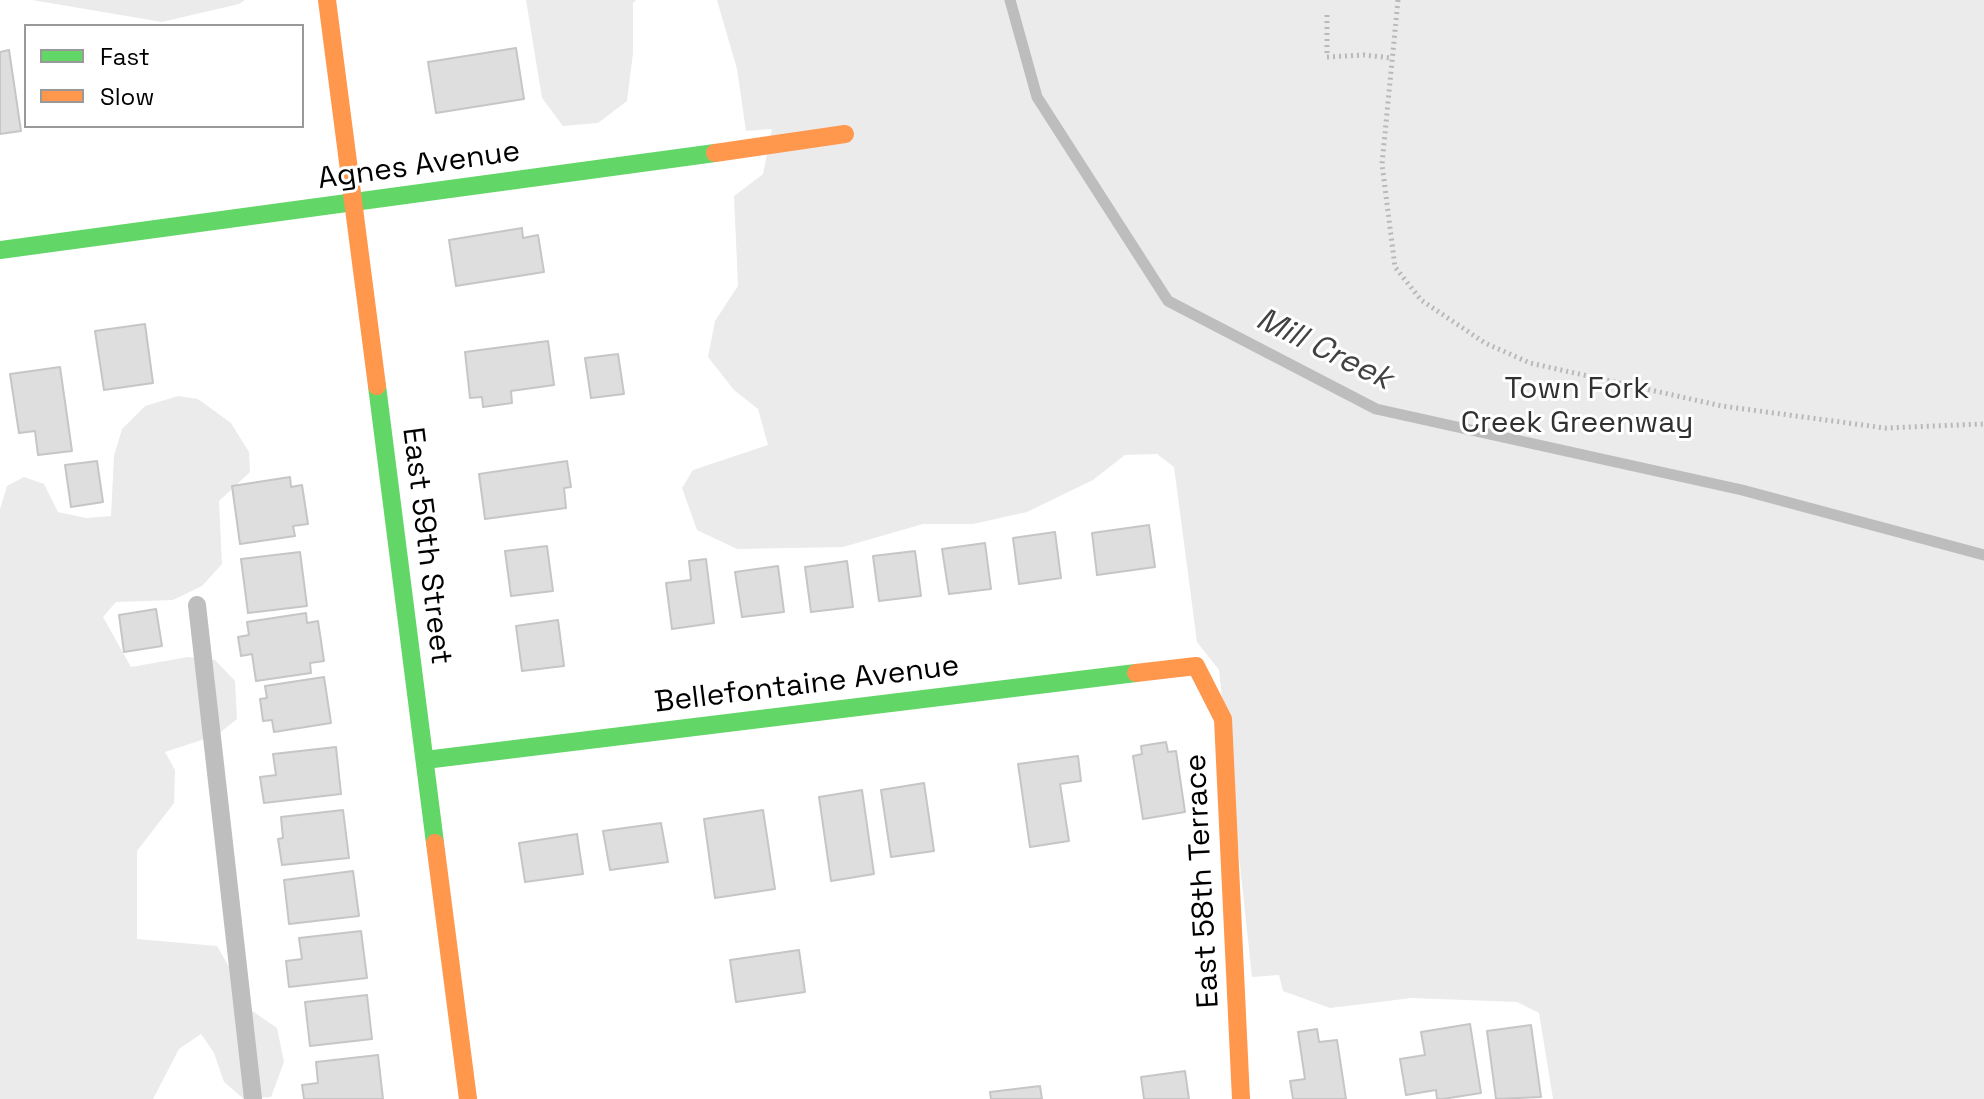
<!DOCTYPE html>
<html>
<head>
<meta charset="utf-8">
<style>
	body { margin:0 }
	#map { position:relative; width:1984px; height:1099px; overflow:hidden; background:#fff; font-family:"Space Grotesk",sans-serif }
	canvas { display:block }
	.legend { position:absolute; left:24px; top:24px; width:280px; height:104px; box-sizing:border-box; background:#fff; border:2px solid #999; margin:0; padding:10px 14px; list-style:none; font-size:24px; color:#000 }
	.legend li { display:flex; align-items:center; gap:16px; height:40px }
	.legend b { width:40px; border:2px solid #999 }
</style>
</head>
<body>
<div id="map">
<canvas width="1984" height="1099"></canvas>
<ul class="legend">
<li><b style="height:10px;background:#63d668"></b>Fast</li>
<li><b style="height:10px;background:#ff974d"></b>Slow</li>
</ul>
</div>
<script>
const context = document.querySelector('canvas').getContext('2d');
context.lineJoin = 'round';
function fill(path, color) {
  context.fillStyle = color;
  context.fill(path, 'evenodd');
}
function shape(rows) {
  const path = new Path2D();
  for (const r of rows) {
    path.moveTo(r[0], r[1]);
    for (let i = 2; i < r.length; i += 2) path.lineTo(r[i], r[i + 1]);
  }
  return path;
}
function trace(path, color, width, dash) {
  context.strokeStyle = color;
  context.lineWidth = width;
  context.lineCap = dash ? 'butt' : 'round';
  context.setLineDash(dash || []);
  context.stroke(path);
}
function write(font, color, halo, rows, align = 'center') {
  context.font = font + ' "Space Grotesk",sans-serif';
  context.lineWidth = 6;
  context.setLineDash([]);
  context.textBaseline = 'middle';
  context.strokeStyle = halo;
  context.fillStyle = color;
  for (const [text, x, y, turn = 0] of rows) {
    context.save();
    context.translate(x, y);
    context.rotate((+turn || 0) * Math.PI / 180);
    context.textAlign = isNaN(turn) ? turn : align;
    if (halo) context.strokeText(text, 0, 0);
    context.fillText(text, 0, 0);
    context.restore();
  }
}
const green = shape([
	[32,0,245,0,239,4,162,22],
	[526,0,636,0,633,3,633,53,627,101,598,123,563,126,542,98],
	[717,0,1984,0,1984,1099,1553,1099,1539,1013,1517,1002,1412,998,1330,1008,1283,991,1279,975,1252,977,1219,670,1197,642,1174,467,1157,454,1125,455,1093,480,1027,512,973,524,923,524,843,547,737,549,697,530,682,488,693,470,768,445,758,409,734,390,708,357,715,321,738,286,734,196,763,174,772,129,746,131,737,69],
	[178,396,198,399,231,423,249,452,250,472,219,501,222,564,202,586,173,600,116,602,103,617,131,667,188,657,215,660,235,681,237,719,217,735,165,752,175,770,174,803,137,851,137,939,217,946,231,970,242,1004,277,1028,284,1062,271,1097,244,1099,224,1082,214,1053,201,1034,179,1049,153,1099,0,1099,0,509,7,486,24,477,44,484,58,512,86,518,111,516,114,456,122,429,145,406]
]);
const stream = shape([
	[1010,0,1037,97,1168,301,1376,409,1742,490,1984,555]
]);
const building = shape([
	[516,48,524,99,436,113,428,62,516,48],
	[9,50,21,131,0,134,0,52,9,50],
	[522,228,523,238,538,235,544,272,456,286,449,240,522,228],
	[145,324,153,383,104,390,95,331,145,324],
	[548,341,554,385,511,391,512,403,483,407,482,397,470,398,465,352,548,341],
	[618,354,624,394,591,398,585,358,618,354],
	[60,367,72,451,38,455,35,431,19,433,10,374,60,367],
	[97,461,103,502,71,507,65,465,97,461],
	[567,461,571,487,564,488,566,508,485,519,479,474,567,461],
	[290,477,291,487,302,485,308,524,293,526,295,536,240,544,232,486,290,477],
	[1149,525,1155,567,1097,575,1092,533,1149,525],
	[1055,532,1061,578,1019,584,1013,538,1055,532],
	[985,543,991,589,949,594,942,549,985,543],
	[547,546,553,591,511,596,505,551,547,546],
	[915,551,921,596,879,601,873,556,915,551],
	[300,552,307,606,248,613,241,559,300,552],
	[706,559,714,623,672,629,666,583,691,580,689,561,706,559],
	[847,561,853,607,811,612,805,567,847,561],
	[778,566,784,612,742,617,735,572,778,566],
	[156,609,162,646,124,652,119,615,156,609],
	[306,613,307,623,318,621,324,661,310,663,311,673,256,681,252,654,241,656,238,637,249,635,247,622,306,613],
	[558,620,564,666,522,671,516,626,558,620],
	[324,677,331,723,274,732,272,720,263,721,260,699,267,698,265,686,324,677],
	[1166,742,1168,752,1176,751,1185,812,1143,819,1133,756,1142,754,1141,746,1166,742],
	[336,747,341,794,264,803,260,777,276,775,273,754,336,747],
	[1078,756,1081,781,1060,784,1069,841,1030,847,1018,764,1078,756],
	[924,783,934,851,891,857,881,790,924,783],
	[862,790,874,874,831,881,819,797,862,790],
	[343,810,349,858,282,865,278,839,283,838,281,817,343,810],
	[763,810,775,889,715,898,704,819,763,810],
	[661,823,668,862,610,870,603,831,661,823],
	[577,834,583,874,525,882,519,843,577,834],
	[353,871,359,916,289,924,284,880,353,871],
	[361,931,367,978,289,987,286,961,302,959,299,938,361,931],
	[799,950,805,992,736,1002,730,960,799,950],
	[367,995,372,1039,310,1046,305,1002,367,995],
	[1470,1024,1481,1093,1443,1099,1437,1099,1436,1090,1406,1095,1400,1059,1425,1055,1421,1032,1470,1024],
	[1531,1025,1541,1097,1496,1099,1487,1031,1531,1025],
	[1317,1029,1319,1042,1337,1040,1346,1099,1293,1099,1290,1081,1305,1079,1298,1032,1317,1029],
	[378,1055,383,1099,304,1099,302,1085,318,1083,316,1062,378,1055],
	[1185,1071,1189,1099,1144,1099,1141,1077,1185,1071],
	[1040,1086,1042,1099,991,1099,990,1092,1040,1086]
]);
const path = shape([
	[1398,0,1382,164,1395,267,1421,300,1485,343,1530,363,1722,406,1885,428,1984,424],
	[1327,15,1327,57,1364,55,1392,58]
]);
const lane = shape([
	[197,605,253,1099]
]);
const fast = shape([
	[0,250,715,153],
	[377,386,435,843],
	[425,760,1136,673]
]);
const slow = shape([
	[327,0,377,386],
	[715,153,845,134],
	[1136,673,1196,666,1223,719,1241,1099],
	[435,843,468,1099]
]);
const streetNames = [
	["Agnes Avenue",419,166,-8],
	["East 59th Street",426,546,83],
	["Bellefontaine Avenue",807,685,-7],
	["East 58th Terrace",1203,881,-93]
];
const parkNames = [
	["Town Fork",1577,390],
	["Creek Greenway",1577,424]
];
const waterNames = [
	["Mill Creek",1324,350,26]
];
fill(green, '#ebebeb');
trace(stream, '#bdbdbd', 11);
fill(building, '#dedede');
trace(building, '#c6c6c6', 2);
trace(path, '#b9b9b9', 5, [2, 4]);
trace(lane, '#bebebe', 18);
trace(fast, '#63d668', 18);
trace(slow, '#ff974d', 18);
write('30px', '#000', '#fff', streetNames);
write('30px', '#313131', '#fff', parkNames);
write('italic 32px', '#424242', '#fff', waterNames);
</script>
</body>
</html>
